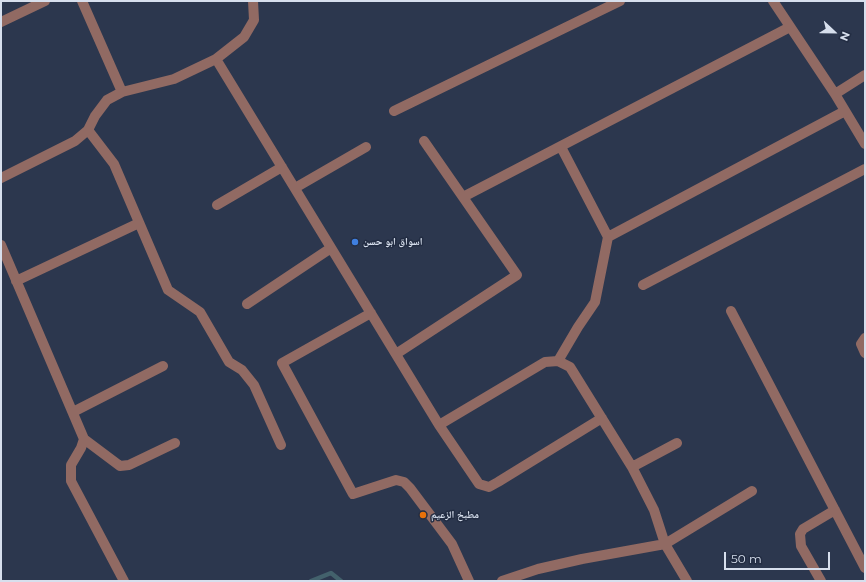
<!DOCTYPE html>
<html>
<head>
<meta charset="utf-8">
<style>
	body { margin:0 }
	#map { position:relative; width:866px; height:582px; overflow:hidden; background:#2c374e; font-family:Montserrat,sans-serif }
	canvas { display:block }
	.frame { position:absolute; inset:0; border:2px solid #d7dfed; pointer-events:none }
	.north { position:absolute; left:814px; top:12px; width:40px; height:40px; -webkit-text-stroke:3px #232d43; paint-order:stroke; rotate:112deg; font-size:11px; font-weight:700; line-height:16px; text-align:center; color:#d7dfed }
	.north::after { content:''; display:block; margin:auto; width:14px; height:18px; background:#d7dfed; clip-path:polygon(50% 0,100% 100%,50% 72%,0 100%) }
	.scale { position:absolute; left:724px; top:552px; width:106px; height:18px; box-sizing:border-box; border:2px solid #d7dfed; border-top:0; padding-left:5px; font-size:12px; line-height:14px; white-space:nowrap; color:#d7dfed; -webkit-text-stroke:3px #232d43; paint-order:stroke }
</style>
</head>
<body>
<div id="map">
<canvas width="866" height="582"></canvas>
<div class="frame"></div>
<div class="north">N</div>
<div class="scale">50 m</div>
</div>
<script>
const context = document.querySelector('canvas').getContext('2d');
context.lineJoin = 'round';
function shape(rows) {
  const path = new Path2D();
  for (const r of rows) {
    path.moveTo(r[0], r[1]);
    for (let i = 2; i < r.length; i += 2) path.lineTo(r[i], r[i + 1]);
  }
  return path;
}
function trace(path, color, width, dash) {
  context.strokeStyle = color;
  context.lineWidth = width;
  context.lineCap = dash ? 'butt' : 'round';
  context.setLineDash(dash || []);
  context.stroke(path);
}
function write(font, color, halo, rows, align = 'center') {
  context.font = font + ' Montserrat,"Noto Naskh Arabic",sans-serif';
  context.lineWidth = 3;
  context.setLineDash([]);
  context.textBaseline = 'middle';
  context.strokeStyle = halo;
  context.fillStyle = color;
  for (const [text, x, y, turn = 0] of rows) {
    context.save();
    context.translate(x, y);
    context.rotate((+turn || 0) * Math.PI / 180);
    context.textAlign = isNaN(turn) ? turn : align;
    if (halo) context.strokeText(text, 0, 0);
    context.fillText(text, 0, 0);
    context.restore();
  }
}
const stream = shape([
	[311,581,331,573,341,581]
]);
const minor = shape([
	[82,1,122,92],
	[773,1,835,94,865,144],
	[1,22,45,1],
	[216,59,439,425,479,484,489,487,498,482,602,418],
	[835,94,865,75],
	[394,111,620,1],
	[88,130,114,164,168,290,200,312,229,362,242,370,254,385,281,445],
	[561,147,608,237],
	[1,178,75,141,88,130,95,116,107,100,122,92,174,79,216,59,244,37,254,20,253,1],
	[295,188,366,147],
	[463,197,790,27],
	[217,205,282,167],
	[1,245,84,439,81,448,71,465,71,481,124,581],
	[16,281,139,223],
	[643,285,865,169],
	[247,304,331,248],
	[731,311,865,568],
	[371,313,282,363,353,494,396,480,404,482,410,488,452,544,469,581],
	[865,338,861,344,865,353],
	[396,354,517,275,424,141],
	[558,361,578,327,595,302,608,237,845,111],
	[73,412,163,366],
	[439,425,545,362,558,361,570,367,632,467,654,510,665,544,687,581],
	[84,439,120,466,129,465,175,443],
	[632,467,677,443],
	[502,581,538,569,582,559,665,544,752,491],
	[821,581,801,546,800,534,803,529,835,510]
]);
const markers = [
	[355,242,4,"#3f7fe0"],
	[423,515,4,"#e8710a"]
];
const poiNames = [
	["اسواق ابو حسن",363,242],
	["مطبخ الزعيم",431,515]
];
trace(stream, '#43616c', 4.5);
trace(minor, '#916a63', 10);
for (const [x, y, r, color] of markers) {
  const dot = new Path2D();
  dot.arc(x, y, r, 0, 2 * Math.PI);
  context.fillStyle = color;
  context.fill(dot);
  trace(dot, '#232d43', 1.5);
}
write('bold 10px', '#d7dfed', '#232d43', poiNames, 'left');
</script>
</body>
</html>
